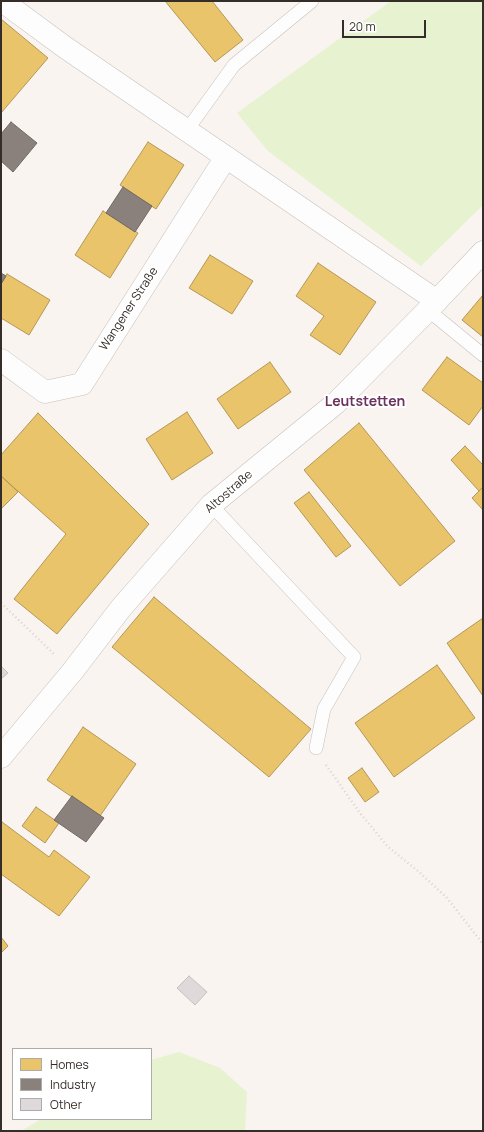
<!DOCTYPE html>
<html>
<head>
<meta charset="utf-8">
<style>
	body { margin:0 }
	#map { position:relative; width:484px; height:1132px; overflow:hidden; background:#faf4f0; font-family:Manrope,sans-serif }
	canvas { display:block }
	.frame { position:absolute; inset:0; border:2px solid #342d29; pointer-events:none }
	.legend { position:absolute; left:12px; top:1048px; width:140px; height:72px; box-sizing:border-box; background:#fff; border:1px solid #aeaba9; margin:0; padding:5px 7px; list-style:none; font-size:12px; color:#342d29 }
	.legend li { display:flex; align-items:center; gap:8px; height:20px }
	.legend b { width:20px; border:1px solid #aeaba9 }
	.scale { position:absolute; left:342px; top:20px; width:84px; height:18px; box-sizing:border-box; border:2px solid #342d29; border-top:0; padding-left:5px; font-size:12px; line-height:14px; white-space:nowrap; color:#342d29; -webkit-text-stroke:3px #fff; paint-order:stroke }
</style>
</head>
<body>
<div id="map">
<canvas width="484" height="1132"></canvas>
<div class="frame"></div>
<ul class="legend">
<li><b style="height:11px;background:#e9c46a"></b>Homes</li>
<li><b style="height:11px;background:#8a817c"></b>Industry</li>
<li><b style="height:11px;background:#dedadb"></b>Other</li>
</ul>
<div class="scale">20 m</div>
</div>
<script>
const context = document.querySelector('canvas').getContext('2d');
context.lineJoin = 'round';
function fill(path, color) {
  context.fillStyle = color;
  context.fill(path, 'evenodd');
}
function shape(rows) {
  const path = new Path2D();
  for (const r of rows) {
    path.moveTo(r[0], r[1]);
    for (let i = 2; i < r.length; i += 2) path.lineTo(r[i], r[i + 1]);
  }
  return path;
}
function trace(path, color, width, dash) {
  context.strokeStyle = color;
  context.lineWidth = width;
  context.lineCap = dash ? 'butt' : 'round';
  context.setLineDash(dash || []);
  context.stroke(path);
}
function write(font, color, halo, rows, align = 'center') {
  context.font = font + ' Manrope,sans-serif';
  context.lineWidth = 4;
  context.setLineDash([]);
  context.textBaseline = 'middle';
  context.strokeStyle = halo;
  context.fillStyle = color;
  for (const [text, x, y, turn = 0] of rows) {
    context.save();
    context.translate(x, y);
    context.rotate((+turn || 0) * Math.PI / 180);
    context.textAlign = isNaN(turn) ? turn : align;
    if (halo) context.strokeText(text, 0, 0);
    context.fillText(text, 0, 0);
    context.restore();
  }
}
const green = shape([
	[391,1,483,1,483,205,421,266,268,151,237,113],
	[179,1052,220,1068,247,1092,245,1131,21,1131,41,1119,151,1119,151,1060]
]);
const homes = shape([
	[165,1,212,1,243,40,215,62,165,1],
	[1,19,48,58,1,113,1,19],
	[148,142,184,165,156,209,120,185,148,142],
	[103,211,138,233,110,278,75,255,103,211],
	[210,255,253,281,232,314,189,288,210,255],
	[318,263,376,302,340,355,310,335,324,316,296,296,318,263],
	[7,274,50,300,29,335,1,318,1,284,7,274],
	[483,295,483,337,462,320,483,295],
	[447,357,483,383,483,406,469,425,422,390,447,357],
	[270,362,291,392,238,429,217,399,270,362],
	[187,412,213,453,172,480,146,439,187,412],
	[38,413,149,524,57,634,14,599,66,534,1,476,1,455,38,413],
	[359,423,455,541,400,586,304,470,359,423],
	[465,446,483,465,483,487,479,491,451,460,465,446],
	[1,476,18,492,1,509,1,476],
	[483,487,483,510,472,498,483,487],
	[309,492,351,546,336,557,294,503,309,492],
	[154,597,311,729,269,777,112,647,154,597],
	[483,618,483,696,447,643,483,618],
	[437,665,475,718,394,777,355,723,437,665],
	[83,727,136,764,100,816,47,780,83,727],
	[362,768,379,792,365,802,348,778,362,768],
	[36,807,59,823,45,843,22,826,36,807],
	[2,822,49,857,54,850,90,877,59,916,1,874,1,824,2,822],
	[1,937,8,946,1,953,1,937]
]);
const industry = shape([
	[11,122,37,143,13,172,1,161,1,134,11,122],
	[123,187,152,206,135,232,106,213,123,187],
	[1,273,6,276,1,284,1,273],
	[72,796,104,818,86,842,54,820,72,796]
]);
const building = shape([
	[1,666,8,673,1,679,1,666],
	[189,976,207,992,195,1005,177,988,189,976]
]);
const path = shape([
	[1,603,54,654],
	[326,765,360,813,388,847,418,871,447,898,483,944]
]);
const lane = shape([
	[187,130,234,65,312,1],
	[428,310,483,355],
	[211,505,354,657,324,709,316,748]
]);
const street = shape([
	[2,1,66,48,437,301],
	[1,360,45,392,82,384,226,157],
	[1,757,72,672,121,608,211,505,336,403,428,310,483,252]
]);
const streetNames = [
	["Wangener Straße",129,309,-57],
	["Altostraße",229,492,-41]
];
const quarterNames = [
	["Leutstetten",365,402]
];
fill(green, '#e7f2d1');
fill(homes, '#e9c46a');
trace(homes, '#b39756', 1);
fill(industry, '#8a817c');
trace(industry, '#706863', 1);
fill(building, '#dedadb');
trace(building, '#c3bfc0', 1);
trace(lane, '#c6c0bc', 14);
trace(street, '#c6c0bc', 23);
trace(path, '#d6d3d2', 2.5, [1, 3]);
trace(lane, '#fefdfd', 13);
trace(street, '#fefdfd', 22);
write('12px', '#342d29', '#fff', streetNames);
write('bold 14px', '#6c335e', '#fff', quarterNames);
</script>
</body>
</html>
